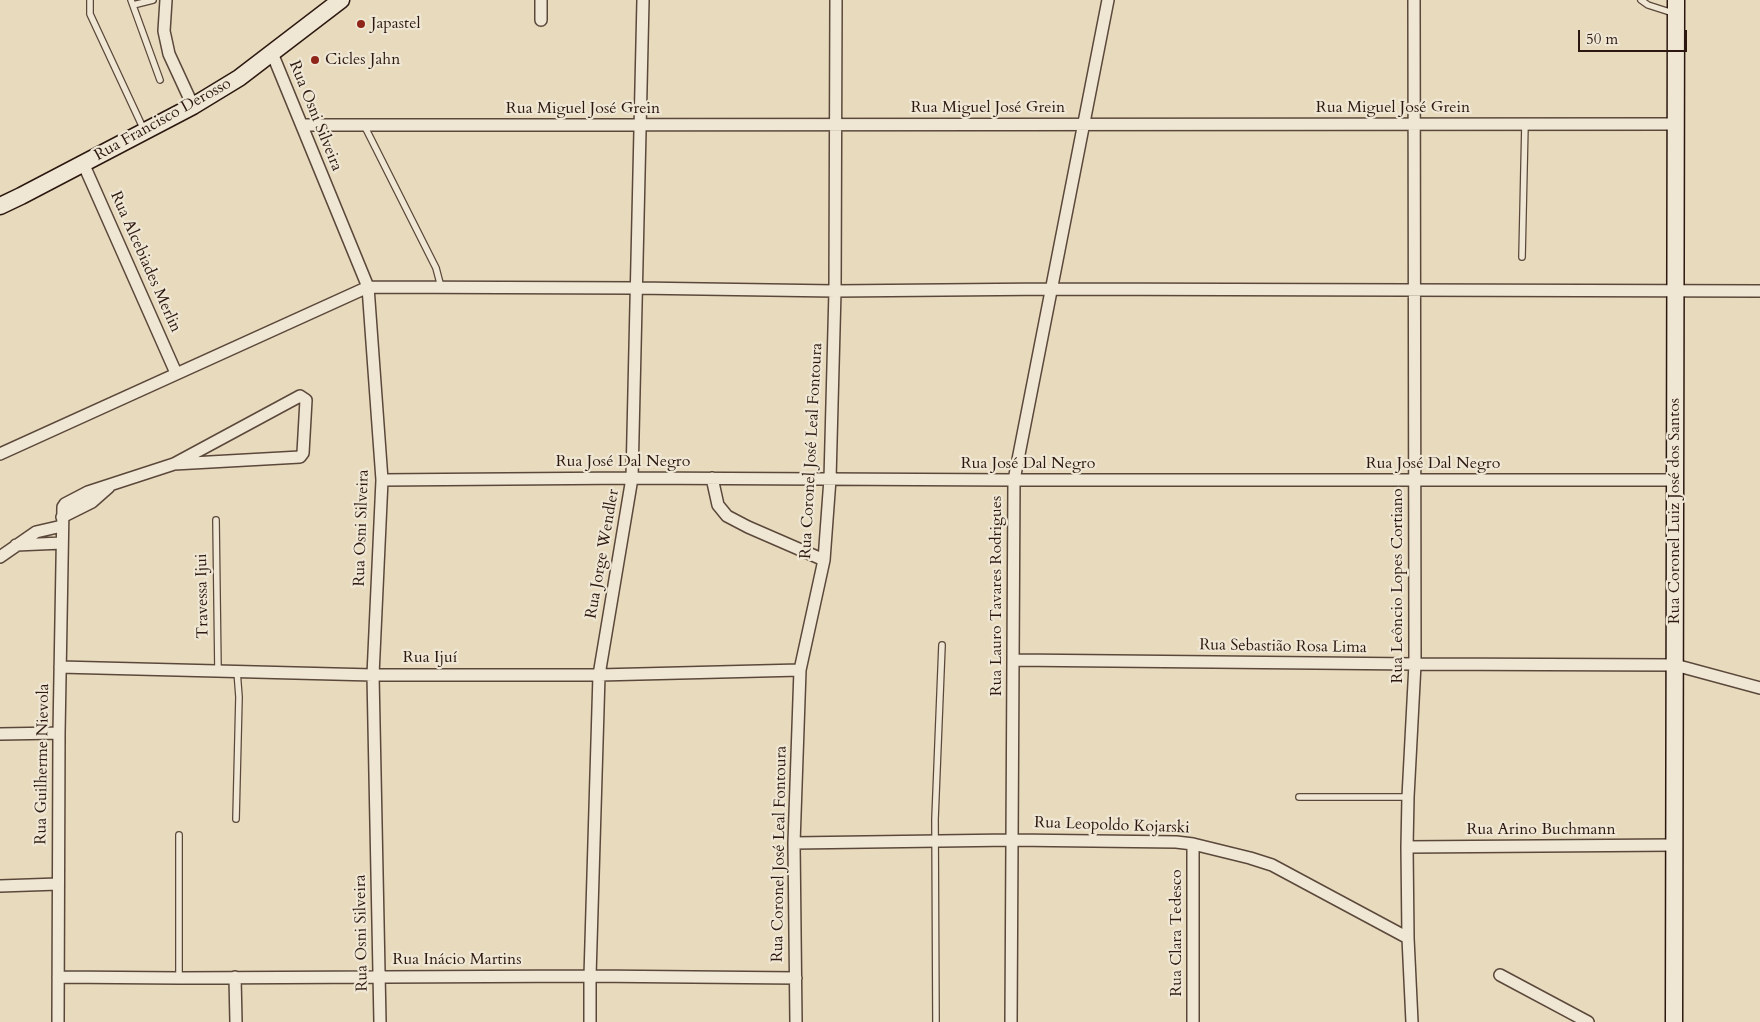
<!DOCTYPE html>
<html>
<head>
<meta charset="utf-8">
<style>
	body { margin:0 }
	#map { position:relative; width:1760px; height:1022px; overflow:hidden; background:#e7dabd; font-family:Cardo,serif }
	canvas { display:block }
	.scale { position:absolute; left:1578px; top:30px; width:109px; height:22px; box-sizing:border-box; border:2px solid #2c1810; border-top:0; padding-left:6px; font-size:15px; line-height:18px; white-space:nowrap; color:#2c1810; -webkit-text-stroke:4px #efe7d4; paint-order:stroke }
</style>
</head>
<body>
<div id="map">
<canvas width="1760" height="1022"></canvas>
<div class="scale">50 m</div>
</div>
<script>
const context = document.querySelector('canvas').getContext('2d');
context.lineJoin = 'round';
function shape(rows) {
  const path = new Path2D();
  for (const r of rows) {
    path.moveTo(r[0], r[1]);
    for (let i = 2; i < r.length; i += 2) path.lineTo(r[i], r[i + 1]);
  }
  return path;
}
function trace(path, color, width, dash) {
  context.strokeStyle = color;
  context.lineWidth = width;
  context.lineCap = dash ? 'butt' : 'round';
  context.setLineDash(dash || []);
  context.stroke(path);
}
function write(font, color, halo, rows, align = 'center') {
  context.font = font + ' Cardo,serif';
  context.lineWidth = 4.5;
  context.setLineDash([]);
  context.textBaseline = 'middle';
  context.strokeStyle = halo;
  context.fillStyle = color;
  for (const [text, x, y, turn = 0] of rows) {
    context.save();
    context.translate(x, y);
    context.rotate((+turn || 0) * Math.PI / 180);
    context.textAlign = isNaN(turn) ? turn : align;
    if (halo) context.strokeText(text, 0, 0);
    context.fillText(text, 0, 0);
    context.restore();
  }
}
const lane = shape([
	[90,0,90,14,144,130],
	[131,0,160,80],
	[1641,0,1648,5,1673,13],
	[133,5,153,0],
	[364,125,436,268,441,287],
	[1522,257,1525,124],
	[216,520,218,671],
	[1299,797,1408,797],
	[236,819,239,697,237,671],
	[179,978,179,835],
	[936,1022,935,819,942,645]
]);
const street = shape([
	[166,0,164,31,169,54,193,106],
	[541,20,541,0],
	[272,53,368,287,382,480,373,675,380,1022],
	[302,125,1675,124],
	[83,163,176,373],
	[0,454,368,287,637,288,835,291,1052,289,1760,291],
	[712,478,718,505,727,516,748,527,824,560],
	[382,480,632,478,1014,480,1675,480],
	[62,517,92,502,109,487],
	[16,545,62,543],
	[0,557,36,532,62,526],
	[1013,660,1415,664,1675,665,1760,688],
	[60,667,373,675,599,675,800,670],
	[0,734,59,733],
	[794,843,1012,840,1176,842,1193,844,1250,858,1272,865,1408,938],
	[1407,847,1674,845],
	[0,886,58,884],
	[1500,975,1588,1022],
	[58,977,179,978,590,976,796,978],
	[235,977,236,1022],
	[58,1022,59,733,63,507,65,504,88,492,174,464,300,396,306,400,303,453,300,457,174,464],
	[590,1022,590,976,599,675,632,478,643,0],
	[796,1022,794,843,800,670,824,560,830,479,835,291,836,0],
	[1011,1022,1014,480,1108,0],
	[1193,1022,1193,844],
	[1412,1022,1408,938,1407,847,1408,797,1415,664,1414,0]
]);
const secondary = shape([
	[0,206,21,196,193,106,239,78,341,0],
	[1674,1022,1676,0]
]);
const markers = [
	[361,24,5,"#8f2418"],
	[315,60,5,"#8f2418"]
];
const poiNames = [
	["Japastel",371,24],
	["Cicles Jahn",325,60]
];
const streetNames = [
	["Rua Miguel José Grein",988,108],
	["Rua Miguel José Grein",1393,108],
	["Rua Miguel José Grein",583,109],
	["Rua Osni Silveira",315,116,68],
	["Rua Francisco Derosso",163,120,-29],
	["Rua Alcebiades Merlin",145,262,66],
	["Rua Coronel José Leal Fontoura",812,451,-87],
	["Rua José Dal Negro",623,462],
	["Rua José Dal Negro",1028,464],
	["Rua José Dal Negro",1433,464],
	["Rua Coronel Luiz José dos Santos",1675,511,-90],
	["Rua Osni Silveira",362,528,-88],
	["Rua Jorge Wendler",603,554,-80],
	["Rua Leôncio Lopes Cortiano",1398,586,-90],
	["Travessa Ijui",203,596,-91],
	["Rua Lauro Tavares Rodrigues",997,596,-90],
	["Rua Sebastião Rosa Lima",1283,647,1],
	["Rua Ijuí",430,658],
	["Rua Guilherme Nievola",43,764,-89],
	["Rua Leopoldo Kojarski",1112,826,2],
	["Rua Arino Buchmann",1541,830],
	["Rua Coronel José Leal Fontoura",780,854,-89],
	["Rua Osni Silveira",362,933,-91],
	["Rua Clara Tedesco",1177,933,-90],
	["Rua Inácio Martins",457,960]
];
trace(lane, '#5b483b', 8);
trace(street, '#5b483b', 14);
trace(secondary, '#2c1810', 19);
trace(lane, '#efe7d4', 5.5);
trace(street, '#efe7d4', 11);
trace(secondary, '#efe7d4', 16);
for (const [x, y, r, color] of markers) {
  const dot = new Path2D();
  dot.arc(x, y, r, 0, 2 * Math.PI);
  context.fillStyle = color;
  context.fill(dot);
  trace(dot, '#efe7d4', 2);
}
write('16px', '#2c1810', '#efe7d4', poiNames, 'left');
write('16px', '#2c1810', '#efe7d4', streetNames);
</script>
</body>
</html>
